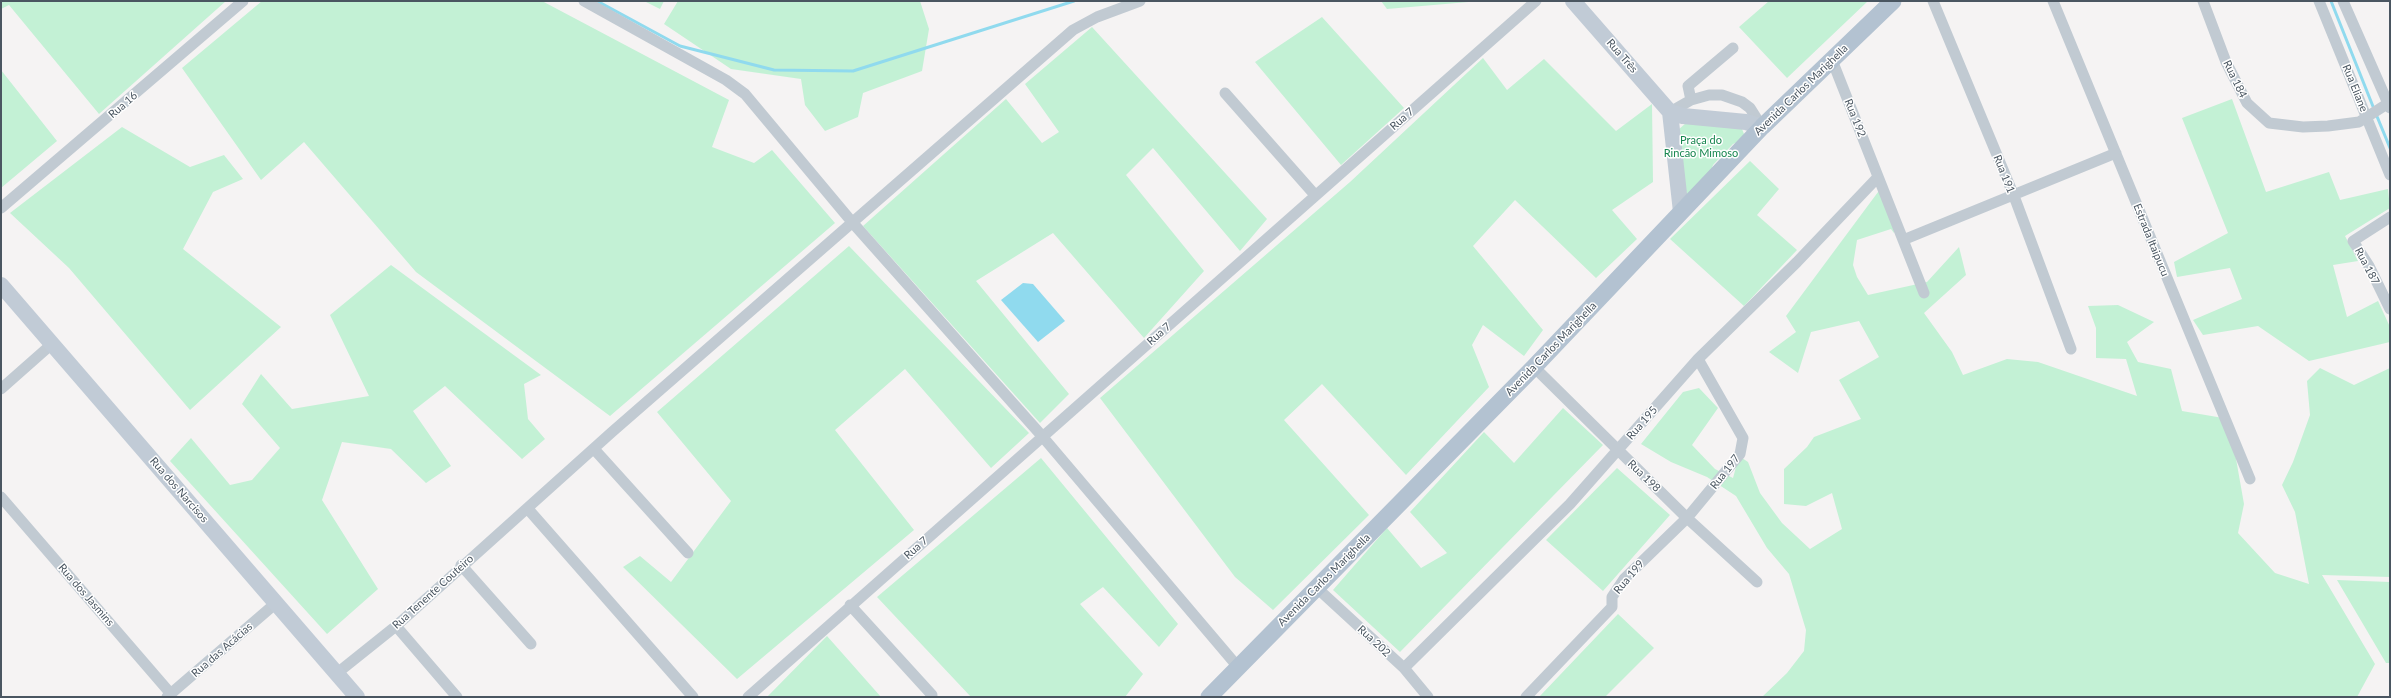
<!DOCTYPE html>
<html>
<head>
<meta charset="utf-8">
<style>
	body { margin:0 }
	#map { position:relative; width:2391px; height:698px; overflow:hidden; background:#f5f3f3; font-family:Lato,sans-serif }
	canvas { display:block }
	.frame { position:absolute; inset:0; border:2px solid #4a5661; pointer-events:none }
</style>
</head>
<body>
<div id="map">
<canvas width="2391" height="698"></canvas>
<div class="frame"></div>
</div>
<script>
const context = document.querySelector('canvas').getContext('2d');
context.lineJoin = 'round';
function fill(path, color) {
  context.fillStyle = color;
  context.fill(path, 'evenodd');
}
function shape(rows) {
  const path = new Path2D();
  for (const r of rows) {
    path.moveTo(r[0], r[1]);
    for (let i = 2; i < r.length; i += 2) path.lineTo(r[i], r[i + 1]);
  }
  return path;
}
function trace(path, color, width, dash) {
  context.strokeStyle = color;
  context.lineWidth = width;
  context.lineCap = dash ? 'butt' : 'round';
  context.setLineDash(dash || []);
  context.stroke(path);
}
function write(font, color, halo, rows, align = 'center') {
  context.font = font + ' Lato,sans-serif';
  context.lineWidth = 3;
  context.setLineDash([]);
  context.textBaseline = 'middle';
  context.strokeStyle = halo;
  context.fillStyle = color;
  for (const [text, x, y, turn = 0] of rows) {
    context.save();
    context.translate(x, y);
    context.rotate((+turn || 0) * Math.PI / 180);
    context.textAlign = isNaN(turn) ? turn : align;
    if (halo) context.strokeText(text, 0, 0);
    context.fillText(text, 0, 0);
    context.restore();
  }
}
const green = shape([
	[1,1,226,1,99,114,9,5,1,9],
	[262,1,542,1,729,100,712,147,754,163,772,150,835,223,610,416,416,272,304,142,261,180,182,68],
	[644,1,664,1,660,9],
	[678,1,920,1,929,29,922,71,863,93,858,117,825,131,805,105,801,79,731,69,664,24],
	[1381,1,1480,1,1387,9],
	[1769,1,1868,1,1787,78,1739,27],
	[1322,17,1404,108,1341,165,1255,62],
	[1092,27,1267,219,1240,251,1153,148,1126,175,1204,271,1144,338,1053,233,976,281,1069,394,1040,423,863,226,1006,99,1042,143,1059,132,1025,84],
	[1483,58,1507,90,1544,59,1616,131,1652,104,1653,182,1612,210,1637,239,1596,278,1515,200,1473,246,1543,330,1524,356,1483,325,1472,345,1489,387,1406,475,1322,384,1284,420,1369,515,1273,610,1235,577,1100,398,1350,182],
	[1,70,57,141,1,188],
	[2232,99,2266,192,2329,172,2340,200,2388,189,2390,208,2345,236,2358,261,2333,265,2347,317,2378,301,2390,327,2390,342,2309,361,2258,326,2203,335,2193,320,2242,299,2230,268,2177,277,2174,262,2228,233,2182,118],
	[1686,123,1742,129,1744,134,1743,140,1733,144,1713,165,1709,176,1687,198,1678,130],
	[122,127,190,167,224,155,243,179,213,192,183,249,281,327,190,410,69,268,10,213],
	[1750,161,1779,189,1757,215,1797,250,1744,306,1670,239],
	[1881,188,1898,222,1894,233,1891,229,1857,240,1853,265,1857,277,1868,295,1927,282,1959,247,1966,275,1924,313,1952,352,1963,375,2007,359,2038,362,2137,396,2126,359,2096,358,2096,328,2088,306,2118,305,2154,322,2127,342,2138,362,2171,369,2182,411,2229,419,2244,504,2238,533,2275,573,2309,584,2295,512,2282,485,2293,462,2310,415,2307,381,2320,368,2354,385,2390,368,2390,577,2322,575,2375,664,2357,697,1762,697,1787,673,1804,651,1806,630,1789,574,1767,548,1736,496,1707,477,1671,462,1641,444,1683,392,1699,388,1718,408,1692,445,1715,469,1733,478,1739,456,1748,462,1760,493,1782,523,1810,549,1842,529,1832,493,1806,506,1784,504,1784,469,1807,447,1814,437,1861,419,1839,380,1879,357,1859,321,1811,332,1798,373,1769,352,1796,332,1786,316],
	[849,246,1029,433,991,468,905,369,835,430,914,530,737,679,623,567,640,556,671,582,731,501,657,412],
	[391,265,541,375,524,384,528,419,545,439,522,459,445,386,413,411,451,466,426,483,391,449,342,442,322,500,378,589,327,634,170,461,191,438,230,485,252,480,280,448,242,404,261,374,292,409,369,396,330,315],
	[1563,408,1603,445,1400,652,1333,590,1387,528,1421,568,1447,553,1410,512,1484,432,1514,463],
	[1041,458,1178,624,1159,647,1103,587,1080,604,1143,674,1125,697,971,697,877,597],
	[1617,468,1670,515,1603,591,1546,540],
	[2337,580,2390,582,2390,663,2386,663],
	[1618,614,1654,648,1605,697,1539,697],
	[827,636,881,697,767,697]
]);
const water = shape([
	[1023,283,1033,284,1065,321,1038,342,1001,300]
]);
const stream = shape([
	[597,1,680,46,774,70,853,71,1074,1],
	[2331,1,2374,109],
	[2376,114,2390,148]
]);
const street = shape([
	[584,1,726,80,745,94,852,222,1042,436,1238,667],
	[1933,1,2014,196,2071,349],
	[2053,1,2250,479],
	[2203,1,2226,62,2247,103,2269,123,2303,127,2328,126,2359,122,2390,102],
	[2319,1,2390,175],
	[2343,1,2390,108],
	[1832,60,1924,293],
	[1225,93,1315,195],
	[1691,100,1688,86,1733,48],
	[1670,112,1691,100,1709,95,1722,95,1742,102,1750,108,1762,127],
	[1,208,243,1],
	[2390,217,2353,241,2369,266,2390,309],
	[1903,240,2116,153],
	[1534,367,1687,518,1757,582],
	[1,389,53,343],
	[594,449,688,553],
	[1,497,171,694],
	[528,509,693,697],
	[461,565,531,644],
	[1317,588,1404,668,1428,697],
	[850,605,932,695],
	[396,626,457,697],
	[1404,668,1570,504,1698,359,1797,262,1878,177],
	[336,674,396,626,612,432,1073,30,1097,17,1140,1],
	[167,697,276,603],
	[748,697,1536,1],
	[1526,697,1612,607,1612,597,1624,579,1687,518,1740,454,1743,438,1698,359]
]);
const secondary = shape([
	[1573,1,1670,112,1683,116,1746,122,1762,127],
	[1670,112,1681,212],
	[1,285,357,697]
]);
const primary = shape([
	[1209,697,1534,367,1762,127,1893,1]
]);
const streetNames = [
	["Rua Três",1622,56,49],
	["Rua 184",2235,79,64],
	["Rua Eliane",2355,88,68],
	["Avenida Carlos Marighella",1801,90,-44],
	["Rua 16",123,105,-41],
	["Rua 192",1855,118,68],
	["Rua 7",1402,119,-41],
	["Rua 191",2004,174,68],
	["Estrada Itaipucu",2151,240,68],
	["Rua 187",2367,266,62],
	["Rua 7",1159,334,-41],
	["Avenida Carlos Marighella",1551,349,-46],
	["Rua 195",1642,423,-49],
	["Rua 197",1725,472,-52],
	["Rua 198",1644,476,44],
	["Rua dos Narcisos",179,490,49],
	["Rua 7",916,548,-41],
	["Rua 199",1629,577,-50],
	["Avenida Carlos Marighella",1324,580,-45],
	["Rua Tenente Couteiro",433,592,-42],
	["Rua dos Jasmins",86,595,49],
	["Rua 202",1374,641,43],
	["Rua das Acácias",222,650,-41]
];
const parkNames = [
	["Praça do",1701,140],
	["Rincão Mimoso",1701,153]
];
fill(green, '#c3f1d5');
fill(water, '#90daee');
trace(stream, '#90daee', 3);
trace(street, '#c1cad2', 11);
trace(secondary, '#c1cbd6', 16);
trace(primary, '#b3c2d1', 17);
write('11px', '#4a5661', '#fff', streetNames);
write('11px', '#17864f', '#fff', parkNames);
</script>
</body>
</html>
